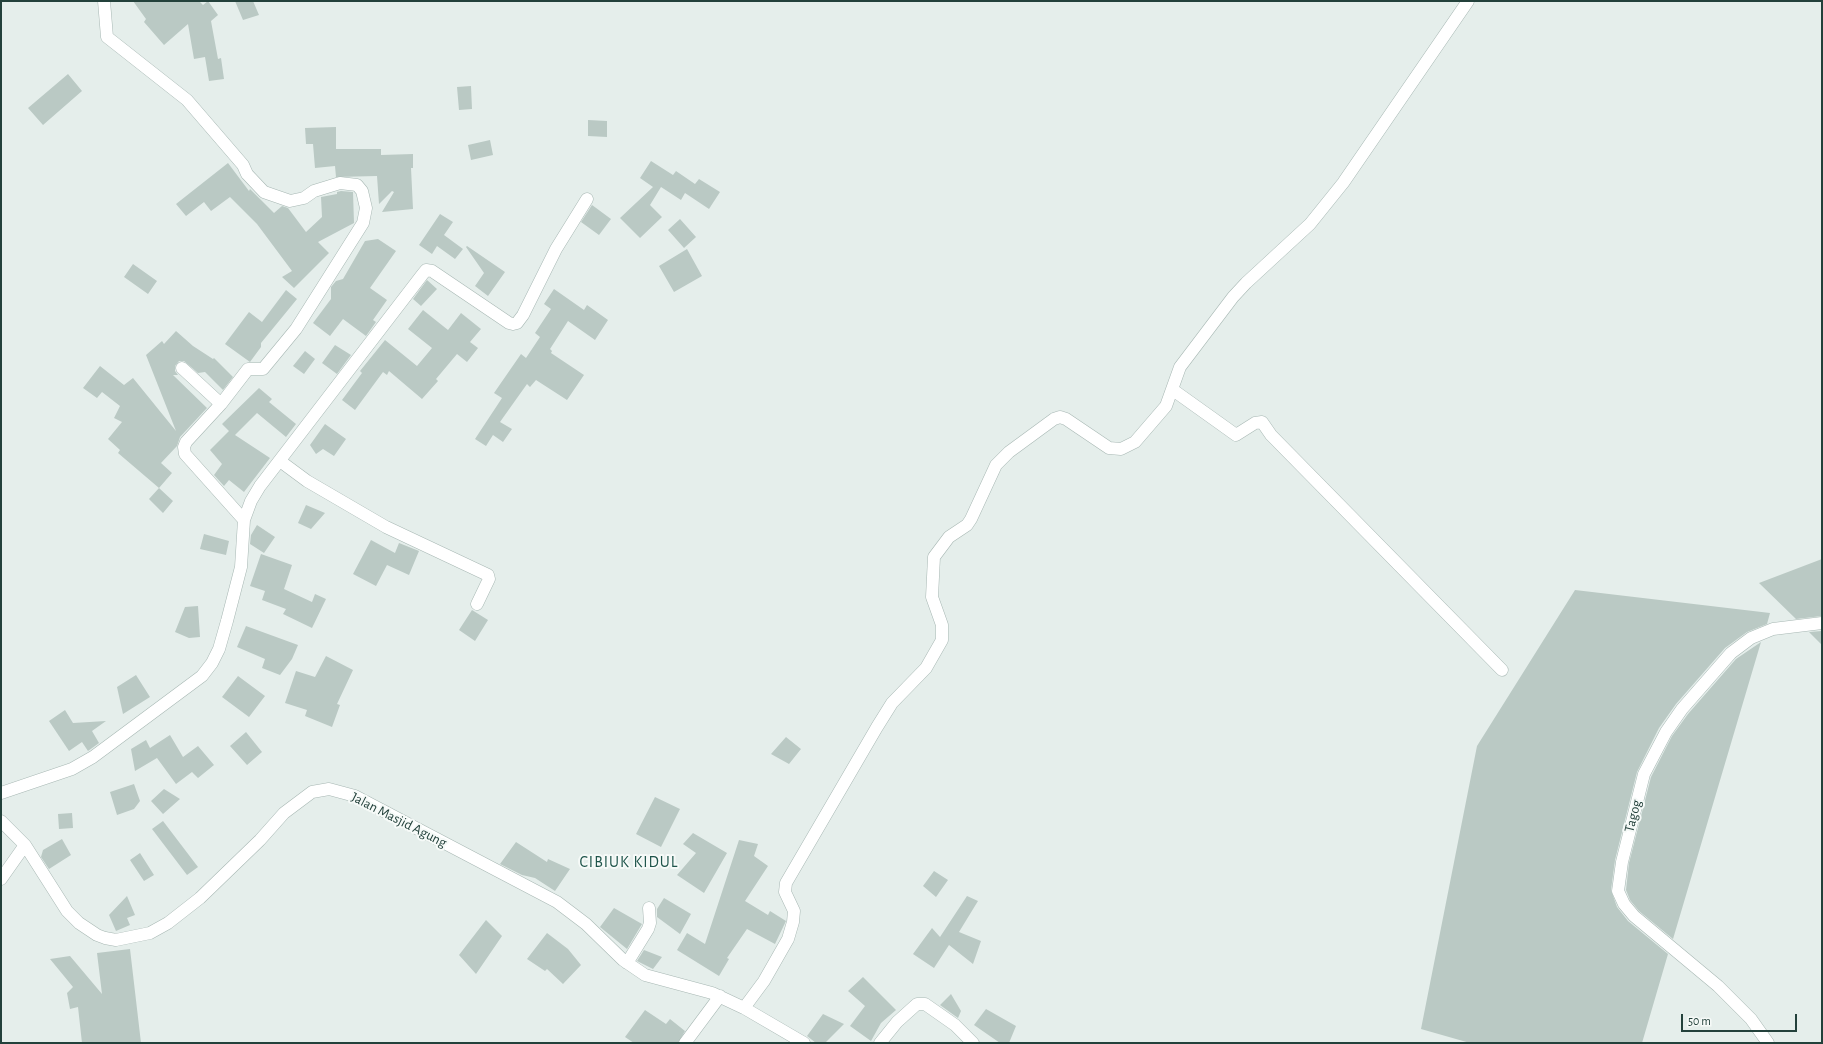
<!DOCTYPE html>
<html>
<head>
<meta charset="utf-8">
<style>
	body { margin:0 }
	#map { position:relative; width:1823px; height:1044px; overflow:hidden; background:#e5eeeb; font-family:"Alegreya Sans",sans-serif }
	canvas { display:block }
	.frame { position:absolute; inset:0; border:2px solid #23413b; pointer-events:none }
	.scale { position:absolute; left:1681px; top:1014px; width:116px; height:18px; box-sizing:border-box; border:2px solid #23413b; border-top:0; padding-left:5px; font-size:12px; line-height:14px; white-space:nowrap; color:#23413b; -webkit-text-stroke:3px #f6faf8; paint-order:stroke }
</style>
</head>
<body>
<div id="map">
<canvas width="1823" height="1044"></canvas>
<div class="frame"></div>
<div class="scale">50 m</div>
</div>
<script>
const context = document.querySelector('canvas').getContext('2d');
context.lineJoin = 'round';
function fill(path, color) {
  context.fillStyle = color;
  context.fill(path, 'evenodd');
}
function shape(rows) {
  const path = new Path2D();
  for (const r of rows) {
    path.moveTo(r[0], r[1]);
    for (let i = 2; i < r.length; i += 2) path.lineTo(r[i], r[i + 1]);
  }
  return path;
}
function trace(path, color, width, dash) {
  context.strokeStyle = color;
  context.lineWidth = width;
  context.lineCap = dash ? 'butt' : 'round';
  context.setLineDash(dash || []);
  context.stroke(path);
}
function write(font, color, halo, rows, align = 'center') {
  context.font = font + ' "Alegreya Sans",sans-serif';
  context.lineWidth = 4;
  context.setLineDash([]);
  context.textBaseline = 'middle';
  context.strokeStyle = halo;
  context.fillStyle = color;
  for (const [text, x, y, turn = 0] of rows) {
    context.save();
    context.translate(x, y);
    context.rotate((+turn || 0) * Math.PI / 180);
    context.textAlign = isNaN(turn) ? turn : align;
    if (halo) context.strokeText(text, 0, 0);
    context.fillText(text, 0, 0);
    context.restore();
  }
}
const building = shape([
	[133,1,199,1,203,5,208,1,218,15,211,21,218,59,221,58,224,79,209,81,205,57,194,59,188,24,164,45,144,22,146,19],
	[235,1,253,1,259,15,243,20],
	[68,74,82,91,43,125,28,108],
	[471,86,472,109,459,110,457,87],
	[588,120,607,121,607,137,588,136],
	[336,127,336,149,381,149,381,155,413,154,413,168,411,168,413,209,382,212,394,192,392,191,379,204,377,176,336,177,335,166,315,168,313,144,306,144,305,128],
	[490,140,493,155,471,160,468,145],
	[651,161,673,175,676,171,695,184,699,179,720,192,709,209,685,193,681,200,661,187,650,205,662,217,640,238,620,218,653,187,640,178],
	[228,163,249,191,250,189,274,213,282,206,288,208,306,232,322,217,321,197,337,194,337,192,341,191,353,192,354,223,318,242,329,253,294,288,282,277,292,271,257,224,230,197,211,211,204,202,186,216,176,204],
	[592,205,611,219,599,235,581,222],
	[440,214,453,222,444,235,463,249,455,259,437,246,432,254,419,245],
	[680,219,696,237,684,248,668,230],
	[378,239,396,251,370,288,387,300,373,320,376,322,366,336,343,319,330,336,313,323,331,299,331,287,336,281,343,279,365,241],
	[467,246,505,272,488,296,475,286,484,273,466,247],
	[687,249,702,276,674,292,659,266],
	[133,264,157,281,148,294,124,277],
	[427,280,437,289,421,306,413,299],
	[554,289,584,310,587,305,608,320,595,340,568,321,550,349,552,351,551,353,584,375,567,400,536,380,530,387,527,384,500,422,512,429,503,442,493,435,486,446,475,439,502,398,494,393,521,354,526,358,540,337,535,333,551,309,544,304],
	[286,290,297,299,261,343,261,347,250,362,225,344,249,312,262,322],
	[423,310,448,330,461,313,481,329,470,342,478,348,467,362,457,354,436,379,438,381,422,399,389,371,387,375,383,372,355,410,342,400,362,373,360,371,385,340,417,366,432,348,408,329],
	[176,331,193,346,213,359,214,358,233,377,223,390,205,372,198,373,184,361,179,361,175,366,175,371,178,375,173,375,207,408,180,437,177,446,161,463,172,473,159,488,173,501,163,513,149,499,159,488,118,453,120,450,108,439,122,422,114,418,120,406,102,392,97,398,83,388,100,366,124,385,133,378,176,431,146,355,162,341,164,344],
	[335,345,351,355,337,374,322,363],
	[305,351,315,359,304,374,293,366],
	[259,388,272,399,269,402,296,424,286,437,257,413,235,435,270,458,244,492,229,480,224,486,214,475,222,464,210,450,229,431,222,424],
	[325,424,346,439,334,456,323,449,316,454,310,445],
	[306,505,325,513,311,529,298,523],
	[257,525,275,537,264,553,250,544,251,535],
	[204,534,229,541,226,555,200,549],
	[371,540,395,553,399,543,419,551,409,575,387,565,376,586,353,574],
	[261,554,292,565,284,589,312,602,315,594,326,599,312,628,283,614,286,609,262,600,265,591,250,586],
	[1822,559,1822,616,1796,619,1759,583],
	[1575,590,1770,613,1767,624,1747,632,1725,648,1676,704,1659,728,1637,772,1615,860,1611,890,1617,907,1628,921,1668,954,1642,1043,1470,1043,1421,1029,1477,746],
	[198,606,200,637,189,638,175,632,185,607],
	[472,610,488,620,475,641,459,630],
	[246,626,298,645,292,659,280,675,262,668,265,659,237,647],
	[1822,631,1822,645,1809,632],
	[1761,642,1673,939,1639,911,1630,900,1626,890,1629,863,1651,777,1672,736,1688,714,1736,659],
	[326,656,353,670,337,704,340,705,332,727,305,716,307,710,285,703,296,671,315,677],
	[136,675,150,697,123,714,117,687],
	[238,676,265,696,249,717,222,697],
	[65,710,73,723,106,721,92,731,99,743,88,751,82,742,69,751,49,721],
	[246,732,262,752,247,765,230,746],
	[170,735,183,757,198,746,214,765,198,778,192,772,176,784,157,758,135,771,131,749,146,740,150,748],
	[786,737,801,749,789,764,771,754],
	[134,784,140,801,134,809,117,815,110,792],
	[164,789,180,799,163,814,151,801],
	[655,797,680,809,661,847,636,834],
	[72,813,73,828,59,829,58,814],
	[163,821,198,867,187,875,152,829],
	[693,833,727,853,704,893,677,875,696,853,683,844],
	[62,839,71,855,49,869,41,857,43,850],
	[739,840,758,844,754,856,768,866,745,901,768,915,770,911,786,921,775,944,747,929,727,958,729,959,719,976,677,950,687,933,705,944],
	[516,842,547,862,548,859,570,869,555,891,535,878,522,875,500,864],
	[140,853,154,875,144,881,130,860],
	[934,871,948,880,936,897,923,886],
	[127,896,135,915,127,918,130,925,116,931,109,915],
	[967,896,978,901,959,932,981,941,973,964,949,945,934,968,913,954,932,928,940,937],
	[664,898,691,914,680,934,657,917,657,909],
	[614,908,642,924,627,949,600,927],
	[486,920,502,936,476,974,459,955],
	[547,933,568,949,581,965,563,984,547,969,545,971,527,959],
	[130,949,141,1043,82,1043,78,1007,70,1009,67,993,73,987,50,959,70,956,102,994,97,953],
	[644,950,662,957,653,969,637,961],
	[863,977,896,1010,881,1023,871,1041,850,1026,865,1006,848,991],
	[951,994,961,1011,958,1018,940,1005],
	[986,1009,1016,1026,1009,1043,1000,1043,974,1025],
	[645,1010,666,1024,670,1019,685,1031,678,1043,634,1043,625,1037],
	[823,1014,844,1024,825,1043,816,1043,807,1036]
]);
const minor = shape([
	[104,1,107,37,187,100,243,165,247,174,264,192,290,201,304,198,314,191,340,183,357,185,362,191,366,208,363,223,296,329,263,369,248,369,221,404],
	[182,368,221,404,186,442,184,447,185,454,244,520],
	[1173,390,1236,435,1255,423,1262,422,1271,435,1502,670],
	[280,461,307,481,386,527,488,575,489,579,477,604],
	[1,793,72,769,93,757,202,676,212,663,219,649,227,621,241,567,244,520,251,501,260,486,422,275,426,270,432,271,509,323,513,324,517,323,523,315,556,249,587,199],
	[1,821,25,845,67,911,79,923,97,935,105,938,116,940,150,933,168,923,200,898,260,840,284,813,312,792,329,789,355,796,557,902,586,924,623,960,645,975,712,993,744,1008,804,1043],
	[1,879,25,845],
	[627,963,648,929,650,923,649,908],
	[744,1008,764,981,788,939,793,922,794,911,785,892,786,883,877,727,892,703,926,668,942,640,942,625,932,597,934,557,949,537,967,525,971,519,996,465,1009,452,1054,419,1060,417,1066,419,1109,448,1121,449,1135,442,1166,406,1180,367,1233,297,1246,283,1310,224,1343,183,1468,1],
	[685,1043,720,996],
	[880,1043,897,1022,917,1004,925,1004,955,1025,973,1043],
	[1768,1043,1751,1019,1718,986,1634,916,1624,904,1618,891,1622,862,1644,774,1666,732,1682,709,1731,653,1751,638,1773,629,1822,623]
]);
const streetNames = [
	["Tagog",1633,816,-76],
	["Jalan Masjid Agung",399,820,27]
];
const quarterNames = [
	["CIBIUK KIDUL",629,862]
];
fill(building, '#bac9c4');
trace(minor, '#a7b7b3', 13);
trace(minor, '#fff', 12);
write('14px', '#23413b', '#f6faf8', streetNames);
context.letterSpacing = '1px';
write('16px', '#1e544a', '#f6faf8', quarterNames);
context.letterSpacing = '0px';
</script>
</body>
</html>
